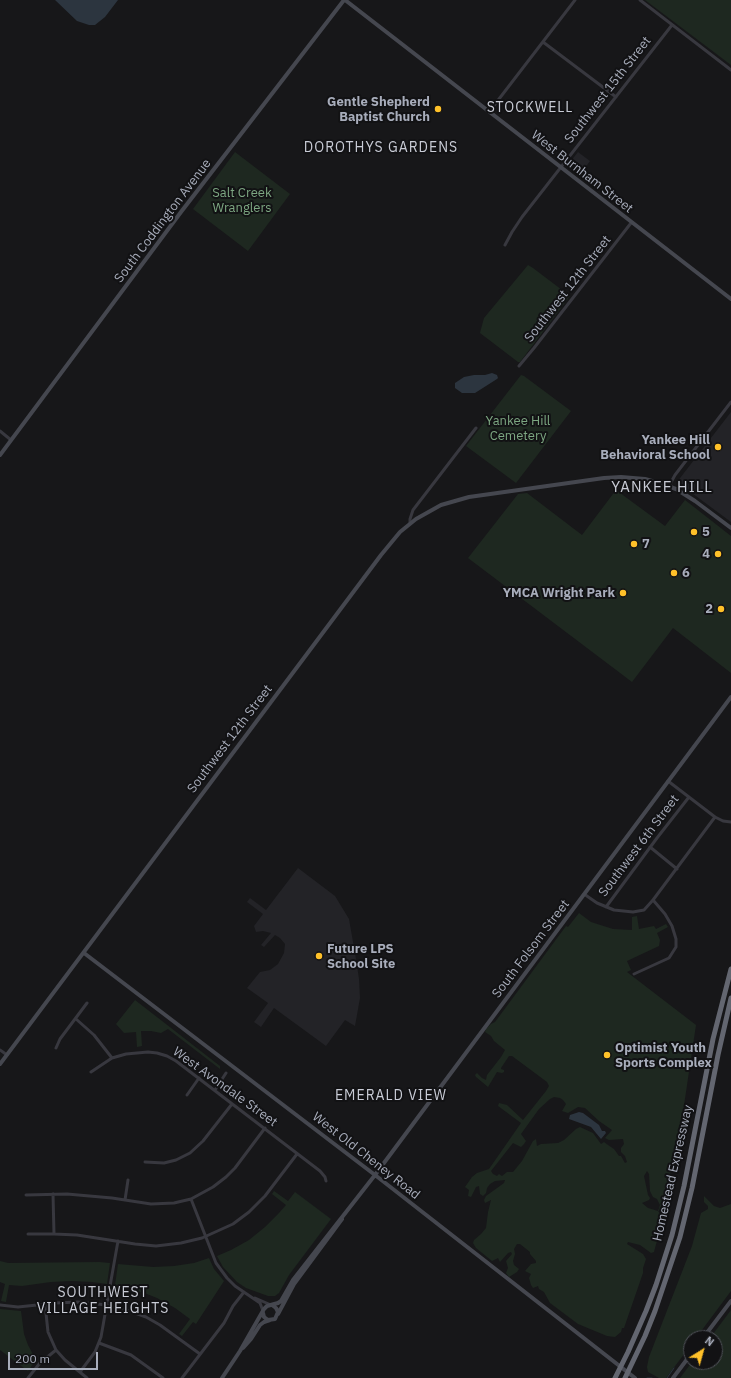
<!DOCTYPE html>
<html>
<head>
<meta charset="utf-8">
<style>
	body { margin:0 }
	#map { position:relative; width:731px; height:1378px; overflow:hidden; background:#171719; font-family:"IBM Plex Sans",sans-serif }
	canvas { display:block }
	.north { position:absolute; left:683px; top:1330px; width:40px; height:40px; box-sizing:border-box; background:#121214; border:1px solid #4e5057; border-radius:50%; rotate:37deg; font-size:11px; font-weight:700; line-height:16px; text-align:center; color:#a8adbb }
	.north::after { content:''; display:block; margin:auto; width:14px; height:18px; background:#ffc129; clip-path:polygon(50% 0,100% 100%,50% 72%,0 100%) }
	.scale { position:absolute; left:8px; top:1352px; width:90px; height:18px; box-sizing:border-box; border:2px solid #a8adbb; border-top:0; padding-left:5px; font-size:12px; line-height:14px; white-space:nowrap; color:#a8adbb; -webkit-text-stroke:3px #121214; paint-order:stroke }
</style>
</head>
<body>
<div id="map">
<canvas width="731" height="1378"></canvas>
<div class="north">N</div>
<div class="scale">200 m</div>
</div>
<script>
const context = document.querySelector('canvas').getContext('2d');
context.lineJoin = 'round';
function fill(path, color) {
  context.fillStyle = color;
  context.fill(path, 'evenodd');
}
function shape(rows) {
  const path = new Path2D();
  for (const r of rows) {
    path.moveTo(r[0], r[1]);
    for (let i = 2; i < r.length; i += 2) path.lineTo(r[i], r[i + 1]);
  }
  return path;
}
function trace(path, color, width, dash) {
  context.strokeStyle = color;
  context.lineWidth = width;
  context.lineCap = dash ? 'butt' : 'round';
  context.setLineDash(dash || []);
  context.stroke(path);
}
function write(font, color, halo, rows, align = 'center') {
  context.font = font + ' "IBM Plex Sans",sans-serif';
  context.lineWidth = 4;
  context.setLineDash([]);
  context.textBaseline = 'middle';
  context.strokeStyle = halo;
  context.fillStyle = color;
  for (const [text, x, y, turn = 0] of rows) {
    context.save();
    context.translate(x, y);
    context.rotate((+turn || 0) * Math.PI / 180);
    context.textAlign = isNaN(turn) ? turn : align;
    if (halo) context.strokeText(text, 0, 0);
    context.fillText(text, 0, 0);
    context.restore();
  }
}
const built = shape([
	[578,152,590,161,579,176,567,166],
	[731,412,731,522,677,482],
	[298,868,335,896,349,919,356,959,359,979,360,998,355,1026,345,1020,326,1046,274,1008,261,1027,254,1022,268,1003,247,988,260,972,270,970,278,964,284,953,285,944,280,938,275,935,264,947,261,945,271,933,263,931,256,932,254,926,263,914,247,902,250,898,266,910]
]);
const green = shape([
	[645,0,731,0,731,65],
	[235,152,290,194,248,251,193,209],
	[528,265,533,268,570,296,520,362,518,362,480,333,481,329,484,318],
	[521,375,524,376,571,411,516,483,466,446],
	[616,490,665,526,685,500,731,536,731,673,673,628,632,682,468,558,518,494,527,493,582,535],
	[579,913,591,922,613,929,632,930,632,917,637,916,639,929,654,926,656,929,666,924,668,927,657,933,660,940,659,946,627,961,631,970,627,972,696,1025,677,1152,678,1155,676,1157,674,1170,672,1168,671,1172,667,1178,672,1185,672,1196,665,1209,658,1211,663,1218,654,1252,651,1253,640,1245,628,1242,627,1244,643,1254,646,1259,643,1268,643,1273,624,1328,622,1328,621,1332,615,1337,607,1336,578,1324,550,1303,544,1292,539,1289,538,1286,533,1288,531,1285,529,1278,531,1274,525,1271,531,1264,536,1263,536,1261,530,1254,530,1252,520,1244,517,1244,514,1249,515,1254,513,1261,514,1265,519,1269,517,1272,509,1277,506,1273,508,1268,506,1261,512,1254,511,1252,508,1253,500,1262,498,1258,492,1261,476,1248,473,1243,474,1240,481,1234,486,1228,488,1212,491,1200,485,1203,484,1200,486,1196,504,1183,505,1180,495,1181,490,1184,487,1188,486,1193,483,1196,480,1194,479,1186,476,1187,471,1197,468,1196,469,1190,465,1187,472,1177,477,1173,489,1169,521,1123,498,1106,499,1103,507,1105,523,1120,546,1091,549,1086,547,1082,512,1056,509,1056,501,1068,501,1069,504,1070,504,1072,502,1073,497,1072,488,1087,476,1077,475,1075,477,1073,482,1078,486,1080,487,1075,501,1057,505,1050,494,1041,491,1036,485,1032,486,1029,491,1024,495,1022,566,926,568,927],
	[554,1097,560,1098,563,1100,566,1104,562,1111,568,1113,578,1107,585,1108,599,1121,612,1130,605,1138,609,1140,623,1139,624,1144,621,1148,621,1152,625,1156,627,1162,625,1163,621,1156,619,1156,614,1149,608,1145,604,1142,601,1144,593,1133,580,1127,576,1129,564,1140,558,1143,541,1144,537,1146,536,1139,533,1141,522,1161,513,1172,507,1172,502,1176,499,1174,497,1176,493,1174,491,1171,513,1143,521,1147,524,1144,526,1141,521,1134,539,1109,550,1099],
	[647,1171,649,1174,650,1191,653,1197,657,1199,660,1205,658,1211,648,1208,642,1203,649,1200,650,1198,648,1195,644,1176],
	[135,1000,220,1066,220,1069,168,1029,161,1033,151,1031,141,1031,142,1046,137,1047,136,1032,124,1033,116,1024],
	[274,1191,288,1201,295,1192,331,1219,289,1275,279,1293,275,1296,268,1296,246,1288,237,1282,223,1267,217,1256,231,1250,249,1240,265,1227,279,1213,286,1205,272,1194],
	[704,1196,714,1206,720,1208,731,1204,731,1291,696,1338,691,1338,691,1345,666,1378,659,1378,648,1372,647,1367,649,1357,692,1246,701,1213,708,1209,708,1206,704,1202],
	[209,1258,214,1269,224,1281,196,1324,193,1322,182,1336,179,1334,190,1319,175,1308,157,1298,147,1294,115,1285,118,1264,153,1267,174,1266,194,1263],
	[0,1261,8,1263,99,1262,110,1263,107,1284,92,1282,71,1281,51,1282,22,1286,9,1285,6,1302,1,1301,5,1284,0,1282],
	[0,1309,21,1311,24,1334,28,1345,36,1360,28,1371,0,1350],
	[731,1310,731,1378,680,1378,692,1362,715,1362,715,1338,710,1338]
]);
const water = shape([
	[55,0,118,0,105,17,95,25,89,25,77,21],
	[492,373,497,375,498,378,497,379,475,393,462,393,455,388,455,383,464,377,474,375,485,375],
	[579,1112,583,1113,599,1125,602,1131,605,1131,606,1133,601,1139,591,1127,569,1119,570,1115]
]);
const stream = shape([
	[647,1378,652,1378],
	[667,1378,674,1368]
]);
const street = shape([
	[640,0,731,70],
	[543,42,616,97],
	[489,112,575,0],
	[505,245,512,232,522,217,672,25],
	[519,366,534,348,631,223],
	[0,431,11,440],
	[669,486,675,475,731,402],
	[410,523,410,519,413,510,476,428],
	[668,781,715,817],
	[650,847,677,869],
	[584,894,597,903,614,910,633,912,644,910,653,900,715,817,723,821,731,822],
	[606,907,657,838,689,797],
	[634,974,669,958,676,947,676,939,672,926,665,914,653,900],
	[76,1019,94,1035,112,1058],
	[56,1048,60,1039,87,1003],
	[0,1050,7,1055],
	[91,1072,112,1058,126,1054,148,1052,157,1053,167,1056,176,1061,320,1171,325,1177,326,1181],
	[215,1090,226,1073],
	[187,1095,199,1078],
	[145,1162,164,1163,176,1160,190,1153,203,1141,232,1104],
	[53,1194,54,1234],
	[26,1195,67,1194,112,1198,151,1204,174,1203,191,1199,213,1187,226,1177,235,1168,265,1128],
	[191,1199,216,1263,227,1278,235,1286,260,1303,263,1311],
	[125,1200,128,1180],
	[28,1234,54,1234,77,1235,135,1244,156,1246,181,1243,202,1238,233,1224,249,1212,265,1196,297,1154],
	[255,1298,271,1305],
	[45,1304,48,1332,56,1350,65,1360,87,1378],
	[0,1305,18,1307,56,1303,78,1302,107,1305,127,1310,146,1317,160,1325,200,1354],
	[99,1343,131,1355,163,1378],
	[80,1372,95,1352,101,1337,118,1241],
	[28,1378,40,1363,56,1350],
	[182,1378,224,1323,233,1306,244,1292]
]);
const secondary = shape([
	[345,0,731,299],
	[0,455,181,212,344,0],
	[84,953,375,1175,635,1378],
	[0,1064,381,555,400,532,416,519,441,505,469,497,604,478,621,477,645,479,659,483,676,489,695,501,731,528],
	[263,1313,264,1317,268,1320,275,1319,278,1312,276,1308,272,1305],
	[278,1314,294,1284,342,1219],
	[703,1338,731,1301],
	[243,1348,251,1339,260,1325,264,1322,270,1320],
	[222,1378,240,1351,264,1309,267,1306,278,1303,281,1301,293,1280,375,1175,731,697],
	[673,1378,691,1354]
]);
const highway = shape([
	[615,1378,628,1352,646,1311,656,1285,672,1235,684,1186,713,1039,731,969],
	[625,1378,645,1336,655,1311,680,1237,692,1188,718,1055,731,998]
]);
const markers = [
	[438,109,4,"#ffc129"],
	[718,447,4,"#ffc129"],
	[694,532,4,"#ffc129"],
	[634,544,4,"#ffc129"],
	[718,554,4,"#ffc129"],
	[674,573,4,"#ffc129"],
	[623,593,4,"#ffc129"],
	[721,609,4,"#ffc129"],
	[319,956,4,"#ffc129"],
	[607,1055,4,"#ffc129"]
];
const streetNames = [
	["Southwest 15th Street",608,90,-52],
	["West Burnham Street",582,172,38],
	["South Coddington Avenue",163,221,-53],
	["Southwest 12th Street",568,289,-52],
	["Southwest 12th Street",230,739,-53],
	["Southwest 6th Street",639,846,-53],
	["South Folsom Street",531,949,-53],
	["West Avondale Street",225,1087,36],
	["West Old Cheney Road",366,1156,38],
	["Homestead Expressway",673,1173,-77]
];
const poiNames = [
	["Gentle Shepherd",430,102],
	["Baptist Church",430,117],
	["Yankee Hill",710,440],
	["Behavioral School",710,455],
	["5",702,532,"left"],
	["7",642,544,"left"],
	["4",710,554],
	["6",682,573,"left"],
	["YMCA Wright Park",615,593],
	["2",713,609],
	["Future LPS",327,949,"left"],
	["School Site",327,964,"left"],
	["Optimist Youth",615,1048,"left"],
	["Sports Complex",615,1063,"left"]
];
const parkNames = [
	["Salt Creek",242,193],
	["Wranglers",242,208],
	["Yankee Hill",518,421],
	["Cemetery",518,436]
];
const neighbourhoodNames = [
	["STOCKWELL",530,108],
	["DOROTHYS GARDENS",381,148],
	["EMERALD VIEW",391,1096],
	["SOUTHWEST",103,1293],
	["VILLAGE HEIGHTS",103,1309]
];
const quarterNames = [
	["YANKEE HILL",662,488]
];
fill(built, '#232327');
fill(green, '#1e2820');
fill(water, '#2c353f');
trace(stream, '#2c353f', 1);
trace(street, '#38383f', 3);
trace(secondary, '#45474f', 4);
trace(highway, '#636670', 5);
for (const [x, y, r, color] of markers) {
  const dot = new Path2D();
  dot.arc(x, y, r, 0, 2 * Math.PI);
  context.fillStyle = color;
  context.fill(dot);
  trace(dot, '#121214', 1.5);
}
write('13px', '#a8adbb', '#121214', streetNames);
write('bold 13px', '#a8adbb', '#121214', poiNames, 'right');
write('13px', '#7da782', '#121214', parkNames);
context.letterSpacing = '1px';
write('14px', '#c9ccd6', '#121214', neighbourhoodNames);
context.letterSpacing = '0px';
context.letterSpacing = '1px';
write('15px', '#c9ccd6', '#121214', quarterNames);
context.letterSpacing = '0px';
</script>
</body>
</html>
